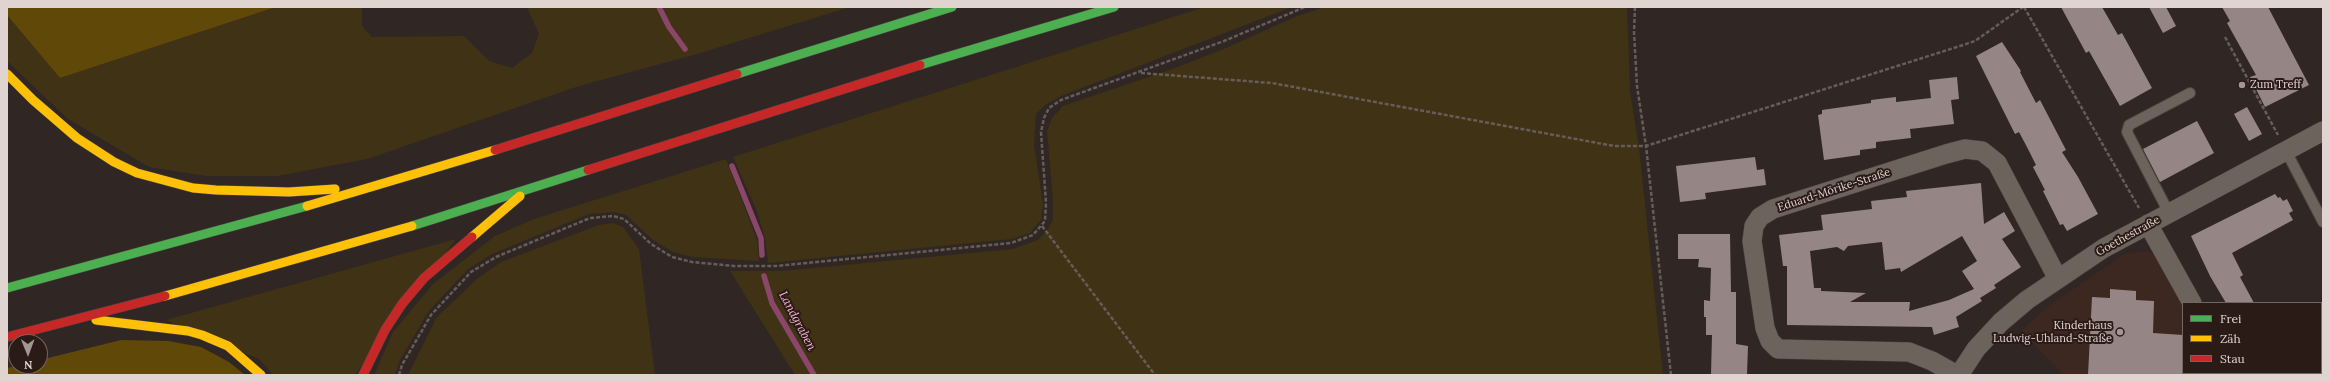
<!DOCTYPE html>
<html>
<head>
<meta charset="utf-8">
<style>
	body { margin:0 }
	#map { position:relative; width:2330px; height:382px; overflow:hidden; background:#302724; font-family:Lora,serif }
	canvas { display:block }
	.frame { position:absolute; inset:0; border:8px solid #e0d4d1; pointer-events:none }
	.legend { position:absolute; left:2182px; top:302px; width:140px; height:72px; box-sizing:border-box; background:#2b1b16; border:1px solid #736561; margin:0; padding:5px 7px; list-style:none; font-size:12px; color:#e0d4d1 }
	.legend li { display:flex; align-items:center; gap:8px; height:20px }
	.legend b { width:20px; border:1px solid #736561 }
	.north { position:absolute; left:8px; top:334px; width:40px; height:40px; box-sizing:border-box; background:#2b1b16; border:1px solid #736561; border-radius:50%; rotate:179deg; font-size:11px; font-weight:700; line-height:16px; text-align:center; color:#e0d4d1 }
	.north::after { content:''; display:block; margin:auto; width:14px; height:18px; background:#a29794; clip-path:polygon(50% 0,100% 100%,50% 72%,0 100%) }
</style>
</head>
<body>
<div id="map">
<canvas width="2330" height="382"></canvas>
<div class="frame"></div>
<ul class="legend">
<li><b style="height:5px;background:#4caf50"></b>Frei</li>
<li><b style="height:5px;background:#ffc107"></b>Zäh</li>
<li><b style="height:5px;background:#c62828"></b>Stau</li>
</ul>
<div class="north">N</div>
</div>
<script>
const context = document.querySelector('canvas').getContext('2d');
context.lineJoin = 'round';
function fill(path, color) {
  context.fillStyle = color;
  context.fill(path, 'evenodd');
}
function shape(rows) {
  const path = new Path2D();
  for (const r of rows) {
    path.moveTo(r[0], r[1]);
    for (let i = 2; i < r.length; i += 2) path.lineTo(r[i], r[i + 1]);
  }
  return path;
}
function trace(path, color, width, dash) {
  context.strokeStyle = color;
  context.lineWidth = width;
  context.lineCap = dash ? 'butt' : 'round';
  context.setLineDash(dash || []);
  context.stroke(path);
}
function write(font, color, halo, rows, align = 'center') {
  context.font = font + ' Lora,serif';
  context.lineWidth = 4;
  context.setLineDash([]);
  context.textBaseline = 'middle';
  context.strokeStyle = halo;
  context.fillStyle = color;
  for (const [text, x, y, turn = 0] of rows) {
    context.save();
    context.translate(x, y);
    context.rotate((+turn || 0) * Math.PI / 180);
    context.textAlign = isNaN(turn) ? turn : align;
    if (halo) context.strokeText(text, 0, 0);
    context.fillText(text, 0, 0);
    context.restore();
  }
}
const built = shape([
	[2147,251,2160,258,2183,303,2183,373,2214,373,2214,375,2064,375,2021,331,2050,305,2125,254]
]);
const green = shape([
	[276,7,362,7,362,26,372,37,464,36,489,61,512,68,532,53,539,34,527,7,850,7,697,54,579,86,367,159,277,176,206,176,149,167,68,119,7,61,7,15,60,78],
	[1205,7,1292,7,1061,96,1045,105,1036,114,1034,145,1043,204,1041,220,1030,233,1011,239,768,263,765,238,756,209,733,157],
	[1325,7,1627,7,1630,91,1639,148,1663,375,795,375,730,271,782,271,1013,249,1038,240,1048,229,1053,220,1053,201,1047,131,1052,118,1063,106,1175,68,1226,48,1295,17],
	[726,159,757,240,759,261,693,257,673,252,653,240,626,215,614,212,589,214,492,254,468,269,428,312,399,362,395,375,374,375,393,332,433,284,495,236,534,219],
	[613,223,623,227,639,249,655,375,408,375,437,317,477,279,501,262,599,225],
	[456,239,355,375,273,375,259,359,166,320]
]);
const forest = shape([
	[7,7,276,7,60,78,7,15],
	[121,340,168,341,201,347,229,362,245,375,7,375,7,368,16,366,40,366,40,360]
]);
const stream = shape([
	[659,7,669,27,685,49],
	[732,166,761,238,762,255],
	[764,276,772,303,814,375]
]);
const building = shape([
	[2061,7,2102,7,2118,35,2122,33,2152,88,2120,106,2089,51,2086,53],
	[2149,7,2166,7,2176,26,2163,33],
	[2222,7,2268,7,2309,85,2265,107,2250,77,2256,75,2227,23,2230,21],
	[2002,42,2021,71,2020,72,2036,103,2040,100,2066,150,2062,152,2078,177,2098,214,2067,231,2063,224,2060,225,2043,191,2045,190,2033,167,2036,165,2028,149,2019,132,2015,134,1976,56],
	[1957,77,1959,99,1951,100,1954,124,1910,129,1911,138,1876,142,1876,148,1860,150,1860,155,1824,160,1818,115,1822,114,1822,110,1871,103,1871,100,1896,97,1896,102,1931,98,1929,80],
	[2247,107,2262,134,2249,141,2234,114],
	[2197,121,2214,153,2160,182,2143,149],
	[1755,157,1757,170,1764,169,1766,185,1705,193,1706,199,1680,202,1676,166],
	[1981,183,1984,224,2004,212,2015,231,2002,239,2021,267,1994,285,1996,288,1980,298,1982,301,1956,317,1959,327,1934,335,1932,327,1787,325,1787,266,1783,266,1779,235,1823,230,1821,215,1872,209,1871,201,1907,197,1906,191],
	[1962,236,1977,261,1962,271,1974,289,1949,300,1909,311,1910,302,1850,302,1866,293,1821,291,1821,288,1814,288,1810,251,1837,247,1844,251,1848,246,1882,242,1885,270,1900,268,1901,272],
	[2275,194,2278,198,2280,197,2283,201,2287,199,2293,211,2289,213,2293,220,2232,253,2243,275,2240,277,2254,303,2226,303,2210,276,2191,236],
	[1678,234,1730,234,1731,292,1736,292,1736,344,1748,346,1747,375,1711,375,1712,335,1706,335,1706,317,1704,317,1704,300,1710,301,1711,268,1698,267,1699,259,1678,259],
	[2110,289,2136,291,2136,300,2154,301,2153,333,2183,335,2183,375,2088,375,2092,297,2110,298]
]);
const path = shape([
	[1635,7,1634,32,1637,86,1646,146,1671,375],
	[2024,7,2139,208],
	[2225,37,2278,135],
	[1141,73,1272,83,1614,146,1646,146,1960,46,1975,41,2023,7],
	[1042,226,1155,375],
	[399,375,402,365,431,315,471,272,496,257,590,218,613,216,624,219,651,244,672,257,692,262,734,266,776,266,1011,243,1033,235,1045,221,1046,203,1041,132,1044,118,1049,108,1061,100,1224,41,1305,7]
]);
const lane = shape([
	[2286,151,2323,222],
	[2169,213,2127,132,2129,125,2190,93]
]);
const street = shape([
	[2148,224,2192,303],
	[2223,373,2223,375],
	[1957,375,1932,361,1909,352,1778,349,1770,341,1765,328,1752,241,1754,226,1760,217,1773,209,1946,154,1965,149,1982,151,1997,163,2058,279],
	[1959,375,1976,349,2001,322,2027,300,2104,248,2323,131]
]);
const fast = shape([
	[920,65,1114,7],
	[737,74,952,7],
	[412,226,588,170],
	[7,288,307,206]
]);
const slow = shape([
	[7,74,33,100,77,138,114,162,137,173,193,188,216,190,289,192,335,189],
	[307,206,495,150],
	[472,237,520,196],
	[165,296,412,226],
	[96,320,188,331,202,335,228,346,261,375]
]);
const jam = shape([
	[495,150,737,74],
	[588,170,920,65],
	[7,337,165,296],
	[363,375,385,330,402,304,424,278,472,237]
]);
const markers = [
	[2242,85,4,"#a29794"],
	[2120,332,4,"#a29794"]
];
const poiNames = [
	["Zum Treff",2250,85],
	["Kinderhaus",2112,326,"right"],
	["Ludwig-Uhland-Straße",2112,339,"right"]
];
const streetNames = [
	["Eduard-Mörike-Straße",1834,190,-18],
	["Goethestraße",2128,236,-29]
];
const waterNames = [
	["Landgraben",797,321,62]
];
fill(built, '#3d2721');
fill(green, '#403214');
fill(forest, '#604809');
trace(stream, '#8b4769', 5.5);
fill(building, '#958685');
trace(lane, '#4b4441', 12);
trace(street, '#4b4441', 20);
trace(fast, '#4b4441', 10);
trace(slow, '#4b4441', 10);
trace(jam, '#4b4441', 10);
trace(path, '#665d58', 2.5, [4, 2]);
trace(lane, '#6c635c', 10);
trace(street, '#6c635c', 19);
trace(fast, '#4caf50', 9);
trace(slow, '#ffc107', 9);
trace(jam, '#c62828', 9);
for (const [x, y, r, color] of markers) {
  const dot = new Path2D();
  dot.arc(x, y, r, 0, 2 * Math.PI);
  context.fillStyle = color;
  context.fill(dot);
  trace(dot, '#2b1b16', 1.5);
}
write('11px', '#e0d4d1', '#2b1b16', poiNames, 'left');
write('11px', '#e0d4d1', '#2b1b16', streetNames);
write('italic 12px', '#f9b9d7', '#2b1b16', waterNames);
</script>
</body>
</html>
